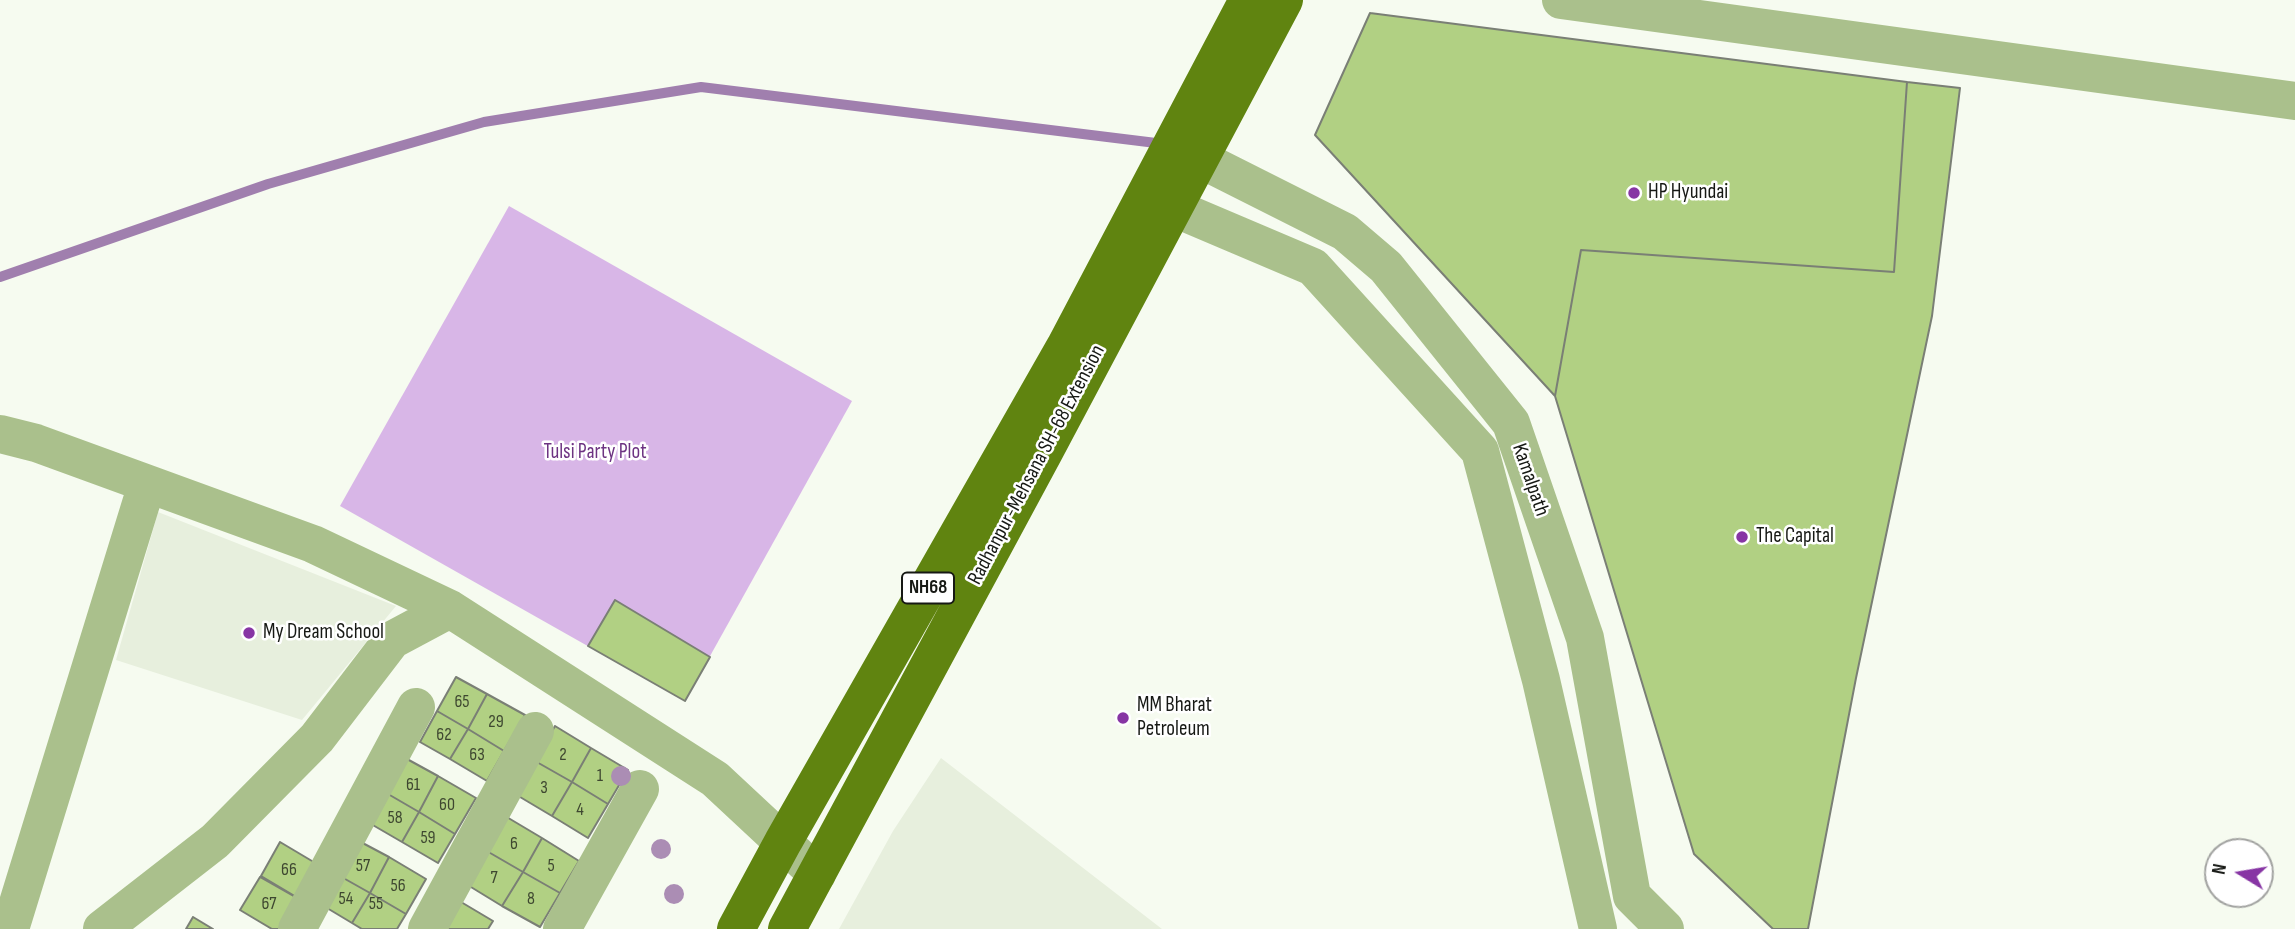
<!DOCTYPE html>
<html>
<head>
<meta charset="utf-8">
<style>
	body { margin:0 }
	#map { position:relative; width:2295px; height:929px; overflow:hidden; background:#f6fbf0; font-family:"Sofia Sans Condensed",sans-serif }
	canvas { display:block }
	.north { position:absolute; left:2204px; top:838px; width:70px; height:70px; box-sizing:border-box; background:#fff; border:2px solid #a2a3a1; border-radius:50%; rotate:281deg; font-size:19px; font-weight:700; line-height:28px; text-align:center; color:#171915 }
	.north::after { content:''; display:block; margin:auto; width:24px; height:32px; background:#8735a4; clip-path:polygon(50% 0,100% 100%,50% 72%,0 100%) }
</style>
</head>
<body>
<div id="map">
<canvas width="2295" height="929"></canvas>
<div class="north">N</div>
</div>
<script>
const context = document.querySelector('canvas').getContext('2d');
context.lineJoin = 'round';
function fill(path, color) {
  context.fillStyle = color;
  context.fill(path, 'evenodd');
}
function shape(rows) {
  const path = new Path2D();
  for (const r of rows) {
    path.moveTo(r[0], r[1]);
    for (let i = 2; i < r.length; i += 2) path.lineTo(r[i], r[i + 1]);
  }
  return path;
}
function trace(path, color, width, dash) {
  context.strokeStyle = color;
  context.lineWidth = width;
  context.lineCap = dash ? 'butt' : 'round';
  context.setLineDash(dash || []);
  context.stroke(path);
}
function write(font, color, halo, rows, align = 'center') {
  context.font = font + ' "Sofia Sans Condensed",sans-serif';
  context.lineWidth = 5;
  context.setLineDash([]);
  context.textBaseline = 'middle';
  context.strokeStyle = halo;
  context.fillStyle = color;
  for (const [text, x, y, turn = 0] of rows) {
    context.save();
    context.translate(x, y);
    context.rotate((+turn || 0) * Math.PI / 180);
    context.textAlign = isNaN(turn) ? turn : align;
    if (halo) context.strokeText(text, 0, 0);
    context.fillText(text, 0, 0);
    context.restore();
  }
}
const built = shape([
	[158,512,396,606,302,720,116,660],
	[941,758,1162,929,839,929,893,831]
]);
const green = shape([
	[509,206,852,401,685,701,340,506]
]);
const stream = shape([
	[0,277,268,184,484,122,701,87,1156,143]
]);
const building = shape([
	[1370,13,1907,82,1894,272,1581,250,1555,396,1315,135,1370,13],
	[1907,82,1960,88,1932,316,1856,678,1808,929,1773,929,1694,854,1555,396,1581,250,1894,272,1907,82],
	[615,600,710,657,685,701,588,646,615,600],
	[456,677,487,694,468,729,437,711,456,677],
	[487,694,525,715,504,751,468,729,487,694],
	[437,711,468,729,450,759,420,742,437,711],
	[555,726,591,748,572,782,535,761,555,726],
	[468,729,504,751,487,781,450,759,468,729],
	[591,748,628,770,608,804,572,782,591,748],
	[407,759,438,776,419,812,388,794,407,759],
	[535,761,572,782,552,816,515,794,535,761],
	[438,776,476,798,455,834,419,812,438,776],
	[572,782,608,804,588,838,552,816,572,782],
	[388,794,419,812,402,842,371,824,388,794],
	[419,812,455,834,438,863,402,842,419,812],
	[505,816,542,838,523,872,485,850,505,816],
	[542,838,579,861,560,893,523,872,542,838],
	[357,840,389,857,370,893,338,875,357,840],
	[280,842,317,864,298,898,261,876,280,842],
	[485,850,523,872,502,906,466,884,485,850],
	[389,857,426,879,406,914,370,893,389,857],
	[523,872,560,893,540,927,502,906,523,872],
	[338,875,370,893,352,923,322,905,338,875],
	[260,877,297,898,279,929,272,929,240,910,260,877],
	[370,893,406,914,397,929,362,929,352,923,370,893],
	[456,899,493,921,488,929,439,929,456,899],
	[193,917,213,929,186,929,193,917]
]);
const minor = shape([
	[1561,0,2295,101],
	[1200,159,1345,232,1386,267,1511,423,1585,638,1632,896,1665,929],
	[1174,208,1313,267,1480,451,1541,680,1598,929],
	[0,434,36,443,313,544,450,609,715,779,817,874],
	[10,929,147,484],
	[102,929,215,841,317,738,392,640,450,609],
	[297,929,416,707],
	[427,929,535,731],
	[562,929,640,789]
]);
const trunk = shape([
	[736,929,783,842,1065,347,1248,0],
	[787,929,1044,452,1284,0]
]);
const trees = [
	[621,776],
	[661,849],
	[674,894]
];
const markers = [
	[1634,193,7,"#8735a4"],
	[1742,537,7,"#8735a4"],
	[249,633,7,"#8735a4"],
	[1123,718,7,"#8735a4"]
];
const numberNames = [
	["65",462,702],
	["29",496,722],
	["62",444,735],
	["63",477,755],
	["2",563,755],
	["1",600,776],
	["61",413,785],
	["3",544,788],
	["60",447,805],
	["4",580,810],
	["58",395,818],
	["59",428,838],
	["6",514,844],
	["57",363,866],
	["5",551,866],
	["66",289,870],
	["7",494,878],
	["56",398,886],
	["54",346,899],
	["8",531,899],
	["67",269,904],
	["55",376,904]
];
const shields = [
	[928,588,52]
];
const shieldNames = [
	["NH68",928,588]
];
const poiNames = [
	["HP Hyundai",1648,193],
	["The Capital",1756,537],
	["My Dream School",263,633],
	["MM Bharat",1137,706],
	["Petroleum",1137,730]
];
const parkNames = [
	["Tulsi Party Plot",595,453]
];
const streetNames = [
	["Radhanpur-Mehsana SH-68 Extension",1037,465,-62],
	["Kamalpath",1530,480,71]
];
fill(built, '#e7efdd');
fill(green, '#d8b6e7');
trace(stream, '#a07fae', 10);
fill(building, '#b1d083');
trace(building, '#7a7f75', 2);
trace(minor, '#aac08c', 38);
trace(trunk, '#608410', 38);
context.fillStyle = '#ab8db4';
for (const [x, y] of trees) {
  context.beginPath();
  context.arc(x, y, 10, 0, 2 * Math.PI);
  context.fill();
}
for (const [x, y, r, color] of markers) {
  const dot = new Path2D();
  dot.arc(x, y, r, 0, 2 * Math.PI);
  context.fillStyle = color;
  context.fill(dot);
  trace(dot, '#fff', 2.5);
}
write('18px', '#3e4730', null, numberNames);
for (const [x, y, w] of shields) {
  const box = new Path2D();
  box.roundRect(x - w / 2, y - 15.5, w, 31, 5);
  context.fillStyle = '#fff';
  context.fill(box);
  trace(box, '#171915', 2);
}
write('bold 19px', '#171915', null, shieldNames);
write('21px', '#171915', '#fff', poiNames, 'left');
write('21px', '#6d3382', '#fff', parkNames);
write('21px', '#171915', '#fff', streetNames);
</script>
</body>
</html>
